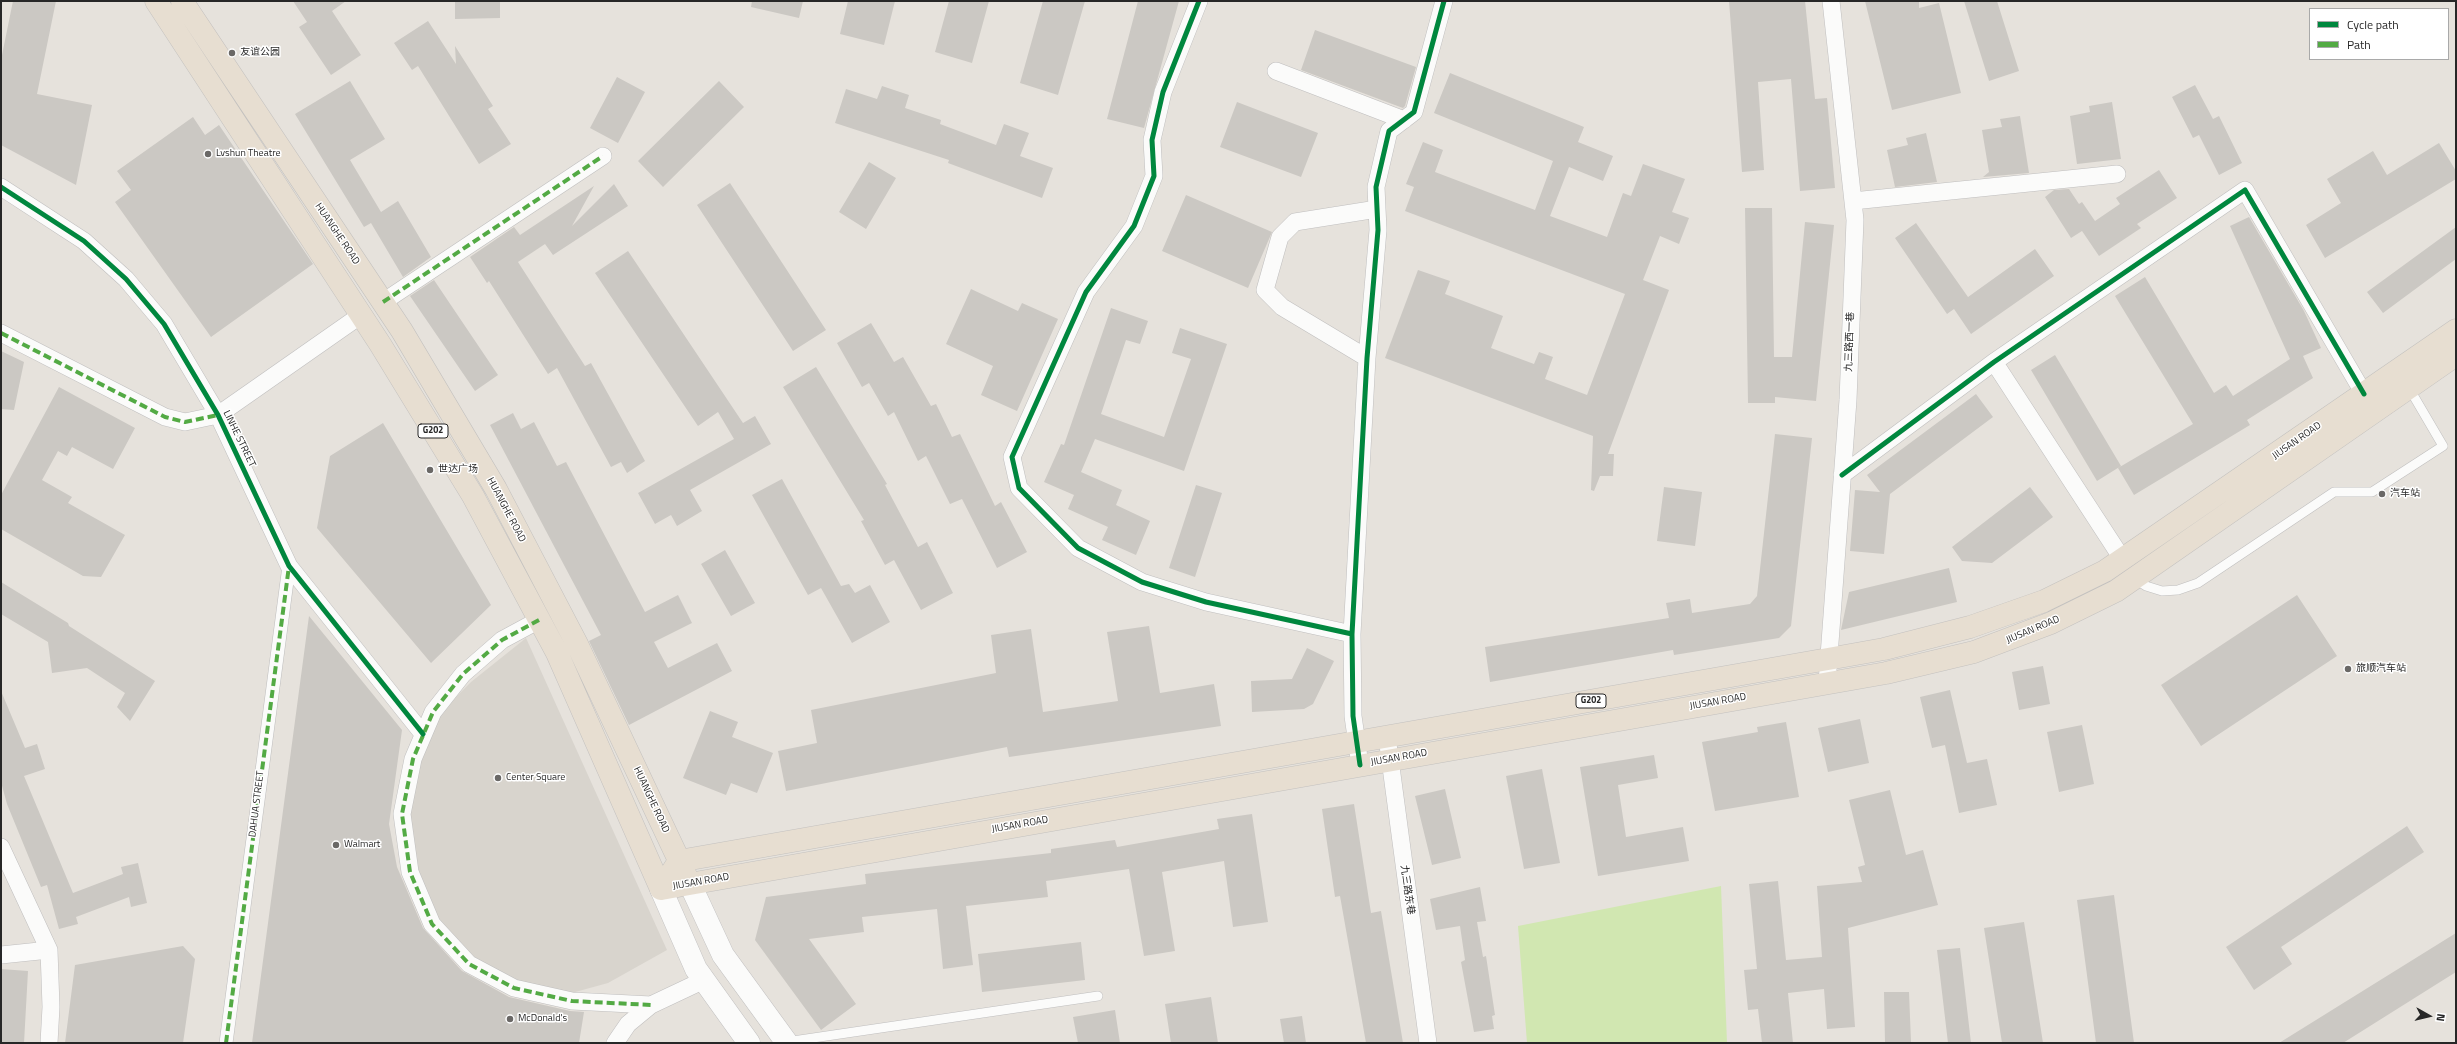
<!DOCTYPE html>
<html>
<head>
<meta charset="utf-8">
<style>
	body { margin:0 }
	#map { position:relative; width:2457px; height:1044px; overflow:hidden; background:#e6e2dc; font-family:"Titillium Web",sans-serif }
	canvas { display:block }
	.frame { position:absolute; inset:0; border:2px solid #272727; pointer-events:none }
	.legend { position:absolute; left:2309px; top:8px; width:140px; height:52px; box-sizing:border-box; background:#fff; border:1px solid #a9a9a9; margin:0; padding:5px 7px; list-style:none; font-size:12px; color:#272727 }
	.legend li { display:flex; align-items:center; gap:8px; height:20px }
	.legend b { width:20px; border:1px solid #a9a9a9 }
	.north { position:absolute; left:2409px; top:996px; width:40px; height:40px; -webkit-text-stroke:3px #fff; paint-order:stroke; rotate:98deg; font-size:11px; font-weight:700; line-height:16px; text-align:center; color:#272727 }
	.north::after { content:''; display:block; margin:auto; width:14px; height:18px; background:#272727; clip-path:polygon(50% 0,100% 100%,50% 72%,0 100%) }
</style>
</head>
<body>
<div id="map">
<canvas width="2457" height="1044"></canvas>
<div class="frame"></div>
<ul class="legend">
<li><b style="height:5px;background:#00873e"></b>Cycle path</li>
<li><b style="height:5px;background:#53aa44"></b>Path</li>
</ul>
<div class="north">N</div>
</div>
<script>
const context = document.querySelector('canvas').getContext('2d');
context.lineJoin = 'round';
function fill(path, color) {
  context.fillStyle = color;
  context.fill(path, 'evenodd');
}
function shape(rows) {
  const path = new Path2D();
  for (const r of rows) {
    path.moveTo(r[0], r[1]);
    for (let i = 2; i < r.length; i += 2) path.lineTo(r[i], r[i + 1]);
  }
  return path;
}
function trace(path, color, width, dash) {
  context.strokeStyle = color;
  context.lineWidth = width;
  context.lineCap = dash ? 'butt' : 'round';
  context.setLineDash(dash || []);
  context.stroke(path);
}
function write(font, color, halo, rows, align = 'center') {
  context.font = font + ' "Titillium Web","Noto Sans SC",sans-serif';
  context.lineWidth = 3;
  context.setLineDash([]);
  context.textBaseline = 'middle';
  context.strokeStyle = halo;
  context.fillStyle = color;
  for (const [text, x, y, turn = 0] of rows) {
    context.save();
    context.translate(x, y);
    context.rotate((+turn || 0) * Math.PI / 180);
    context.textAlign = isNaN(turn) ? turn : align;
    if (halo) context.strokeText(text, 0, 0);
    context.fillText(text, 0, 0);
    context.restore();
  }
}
const pitch = shape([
	[1721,886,1727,1043,1527,1043,1518,926]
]);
const plaza = shape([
	[526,638,667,950,608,983,557,997,481,973,436,922,398,819,415,738,471,682]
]);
const building = shape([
	[13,1,56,1,37,94,92,105,76,185,1,145,1,60],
	[293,1,346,1,332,11,361,55,331,75,299,27,307,22],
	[455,1,500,1,500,18,455,19],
	[752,1,803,1,799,18,751,7],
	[848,1,895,1,884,45,840,34],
	[949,1,989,1,972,63,935,52],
	[1043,1,1085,1,1058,95,1020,83],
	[1138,1,1179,1,1144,128,1107,119],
	[1729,1,1805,1,1815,99,1827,98,1835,188,1800,191,1791,79,1758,82,1764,170,1742,172],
	[1865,1,1919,1,1919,8,1939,3,1961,93,1892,110],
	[1964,1,1997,1,2019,71,1989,81],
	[428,21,456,64,455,46,493,106,488,109,511,144,479,164,418,66,412,70,394,43],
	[1315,30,1416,67,1405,106,1403,108,1301,70],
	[1450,73,1584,127,1578,142,1613,156,1603,181,1569,167,1550,216,1607,237,1623,193,1631,196,1643,164,1685,179,1672,212,1689,218,1679,244,1660,236,1643,280,1669,290,1608,454,1614,454,1613,476,1600,476,1594,491,1591,490,1593,436,1385,358,1418,270,1450,281,1445,294,1503,316,1491,348,1534,364,1539,352,1553,357,1545,379,1587,395,1625,294,1405,211,1414,187,1406,184,1423,142,1443,150,1435,172,1535,210,1553,161,1434,113],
	[617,77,645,92,618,143,590,128],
	[350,81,385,139,350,160,381,212,398,201,431,257,403,277,371,223,364,227,295,114],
	[719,81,744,107,663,187,638,161],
	[2195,85,2213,119,2219,116,2242,163,2219,175,2199,135,2193,138,2172,97],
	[882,86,909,95,905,108,941,120,940,124,996,145,1004,124,1029,133,1020,156,1053,168,1042,198,948,163,949,160,835,123,846,89,877,99],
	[1237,102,1318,133,1301,177,1220,147],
	[2112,102,2121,159,2077,164,2070,116,2090,112,2089,106],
	[2020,116,2029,173,1983,177,1989,172,1982,130,2002,127,2000,119],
	[193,117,205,135,219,125,313,264,211,337,115,202,131,190,117,171],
	[1926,133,1937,182,1895,187,1887,150,1908,145,1906,138],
	[2439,143,2456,171,2456,179,2325,258,2306,225,2341,203,2327,179,2373,151,2387,175],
	[869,162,896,178,866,229,839,212],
	[2159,170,2177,198,2137,224,2141,228,2099,256,2082,231,2071,238,2045,197,2054,190,2069,189,2079,204,2082,202,2095,221,2120,204,2116,198],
	[730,183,826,330,793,351,697,205],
	[614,184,628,206,553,255,545,244,518,262,585,366,591,363,645,461,627,473,621,462,611,467,557,368,548,374,489,281,487,283,470,257,514,227,520,235,594,186,572,226],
	[1186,195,1272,232,1248,288,1162,251],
	[1745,208,1772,208,1774,357,1792,357,1805,222,1834,225,1816,401,1775,397,1775,403,1748,403],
	[2249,217,2304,311,2321,348,2303,356,2313,378,2247,420,2250,425,2134,495,2118,468,2193,424,2115,296,2145,277,2214,393,2226,385,2233,396,2290,359,2230,226],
	[1916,223,1968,297,2035,249,2054,276,1971,334,1954,309,1947,314,1895,238],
	[2456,227,2456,259,2383,313,2367,292],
	[628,251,743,423,755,416,771,444,690,490,702,511,677,526,671,515,655,524,638,493,734,439,718,412,698,426,595,273],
	[434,280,498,375,475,391,410,296],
	[971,289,1018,311,1022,303,1058,319,1017,411,981,395,993,366,946,344],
	[1111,308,1148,321,1140,344,1126,340,1101,414,1164,437,1191,359,1172,353,1180,328,1227,344,1184,471,1095,439,1081,472,1122,490,1116,505,1150,521,1136,555,1102,540,1108,527,1068,509,1074,495,1044,482,1061,444,1064,445],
	[871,323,894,362,903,357,931,406,936,404,952,437,960,434,995,506,1001,502,1027,552,997,568,962,499,950,504,926,456,918,461,894,412,888,416,869,383,862,387,837,343],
	[1,351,24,362,14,410,1,409],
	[2055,355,2121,466,2097,481,2031,370],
	[816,367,887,484,885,485,918,547,927,542,953,593,921,610,894,560,885,565,861,521,864,520,783,387],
	[59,387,135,428,113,469,72,447,67,456,58,451,42,480,72,497,68,503,125,535,101,577,83,576,1,529,1,495],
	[1976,394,1993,417,1890,494,1884,554,1850,551,1855,490,1880,492,1867,475],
	[513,413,521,429,534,422,557,466,566,462,645,612,678,595,692,623,654,642,668,668,717,643,732,671,629,725,589,641,601,635,490,425],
	[383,423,491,605,431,663,317,528,330,456],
	[1775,434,1812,438,1791,626,1779,638,1674,655,1673,650,1490,682,1485,647,1669,618,1666,603,1690,599,1692,613,1750,604,1757,596],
	[782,479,841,586,849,584,855,593,870,585,890,622,852,643,821,588,808,595,752,495],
	[1196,485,1222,493,1195,577,1169,568],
	[1664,487,1702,492,1695,546,1657,541],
	[2030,487,2053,517,1992,563,1962,561,1952,547],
	[725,550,755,603,731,616,701,564],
	[1949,568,1957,602,1841,630,1849,592],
	[1,582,68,623,69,626,155,681,130,721,117,707,125,693,87,668,52,673,48,642,1,614],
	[2297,595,2337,656,2201,746,2161,685],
	[309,616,402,730,389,824,397,867,423,928,462,971,509,997,570,1011,584,1012,579,1043,252,1043],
	[1149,626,1160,693,1214,684,1221,726,1009,757,1007,747,786,791,778,751,817,743,811,710,996,673,991,635,1031,629,1043,712,1118,701,1107,632],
	[1307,648,1334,661,1313,704,1304,709,1252,712,1251,681,1292,679],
	[2043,666,2050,704,2019,710,2012,672],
	[1950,690,1967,763,1987,759,1997,805,1959,813,1945,745,1932,748,1920,697],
	[1,691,25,748,37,744,45,769,24,776,73,893,123,874,121,867,138,863,147,903,131,907,129,897,76,917,78,924,59,929,47,885,41,887,7,804,1,782],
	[710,711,738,722,732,737,773,753,757,793,731,783,726,795,683,778],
	[1860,719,1869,763,1828,772,1818,728],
	[1786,722,1799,797,1715,811,1702,742,1758,732,1757,727],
	[2082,725,2094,784,2059,792,2047,732],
	[1654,755,1658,778,1618,785,1626,837,1683,827,1689,861,1598,876,1580,767],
	[1542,769,1560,863,1524,869,1506,776],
	[1445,789,1461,858,1432,865,1415,796],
	[1890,790,1906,855,1923,850,1938,905,1848,928,1855,1027,1827,1029,1824,989,1788,993,1793,1043,1762,1043,1758,1009,1748,1010,1744,970,1757,969,1749,884,1778,881,1786,960,1822,957,1817,886,1862,882,1858,867,1865,865,1849,800],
	[1354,804,1371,913,1381,911,1403,1043,1366,1043,1340,896,1335,897,1322,809],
	[1252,814,1268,922,1233,927,1224,861,1162,872,1175,951,1144,956,1129,869,1046,881,1048,897,966,906,973,965,943,969,937,909,862,917,864,932,809,939,856,1004,821,1030,755,940,766,897,866,884,865,874,1051,853,1051,849,1115,840,1117,847,1219,829,1217,819],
	[2407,826,2424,852,2281,947,2292,964,2254,990,2226,947],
	[1480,887,1486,921,1477,922,1483,957,1486,956,1495,1015,1492,1016,1494,1029,1474,1032,1461,962,1465,960,1460,926,1436,930,1430,899],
	[2114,895,2134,1043,2096,1043,2077,900],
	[2024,922,2043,1043,2002,1043,1984,928],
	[2456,933,2456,972,2343,1043,2279,1043],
	[1081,942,1085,980,982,992,978,954],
	[183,946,195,959,183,1043,65,1043,75,965],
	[1960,948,1971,1043,1948,1043,1937,950],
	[1,969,28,971,24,1043,1,1043],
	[1884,992,1909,992,1911,1042,1885,1042],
	[1211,997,1218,1043,1171,1043,1165,1004],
	[1115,1010,1120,1043,1078,1043,1073,1017],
	[1302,1016,1306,1043,1284,1043,1280,1019]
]);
const service = shape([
	[2135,579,2146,586,2162,591,2178,590,2198,583,2334,492,2372,492,2443,446,2409,388],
	[786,1042,1098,996]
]);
const pedestrian = shape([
	[226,1043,289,566]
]);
const minor = shape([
	[1199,1,1163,92,1152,140,1154,176,1134,226,1086,292,1012,457,1019,488,1078,548,1142,582,1206,602,1352,634,1353,716,1360,765],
	[1276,71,1404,120],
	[1,187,84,241,126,279,164,324,218,415,289,566,423,734],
	[1853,201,2117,174],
	[383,302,603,156],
	[1,333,165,417,185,422,218,415,361,315],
	[1367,358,1282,307,1265,290,1280,237,1295,222,1377,209],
	[1994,362,2123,560],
	[1842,475,1994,362,2245,190,2364,394],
	[539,620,502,640,463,674,433,712,413,759,402,814,410,872,432,924,469,964,514,988,572,1001,651,1005],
	[1352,634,1367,358,1378,230,1376,187,1389,131,1414,112,1444,1],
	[1827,683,1848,400,1855,220,1831,1],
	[1387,737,1428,1043],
	[1,847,49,950,51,1007,49,1043],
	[1,955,49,950],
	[615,1043,628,1024,651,1005,704,980]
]);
const secondary = shape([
	[690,884,723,955,787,1043],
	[661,889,696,969,749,1043]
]);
const trunk = shape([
	[156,1,380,344,473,496,557,653,661,889],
	[182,1,402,331,496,489,576,642,685,873],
	[661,889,679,861,1828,659,1884,649,1970,627,2044,601,2105,571,2456,330],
	[661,889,1886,673,1974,652,2051,623,2116,591,2456,355]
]);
const quiet = shape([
	[383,302,603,156],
	[1,333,165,417,185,422,218,415],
	[539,620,502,640,463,674,433,712,413,759,402,814,410,872,432,924,469,964,514,988,572,1001,651,1005],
	[226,1043,289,566]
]);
const cycleway = shape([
	[1199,1,1163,92,1152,140,1154,176,1134,226,1086,292,1012,457,1019,488,1078,548,1142,582,1206,602,1352,634,1353,716,1360,765],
	[1,187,84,241,126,279,164,324,218,415,289,566,423,734],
	[1842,475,1994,362,2245,190,2364,394],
	[1352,634,1367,358,1378,230,1376,187,1389,131,1414,112,1444,1]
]);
const markers = [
	[232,53,4,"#6a6866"],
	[208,154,4,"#6a6866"],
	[430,470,4,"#6a6866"],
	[2382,494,4,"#6a6866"],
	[2348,669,4,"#6a6866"],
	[498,778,4,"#6a6866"],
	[336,845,4,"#6a6866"],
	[510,1019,4,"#6a6866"]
];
const shields = [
	[433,431,30],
	[1591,701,30]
];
const shieldNames = [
	["G202",433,431],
	["G202",1591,701]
];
const poiNames = [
	["友谊公园",240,53],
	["Lvshun Theatre",216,154],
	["世达广场",438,470],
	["汽车站",2390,494],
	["旅顺汽车站",2356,669],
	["Center Square",506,778],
	["Walmart",344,845],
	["McDonald's",518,1019]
];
const streetNames = [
	["HUANGHE ROAD",337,234,56],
	["九三路西一巷",1850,342,-88],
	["LINHE STREET",239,439,64],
	["JIUSAN ROAD",2297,441,-35],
	["HUANGHE ROAD",506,510,62],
	["JIUSAN ROAD",2033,630,-23],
	["JIUSAN ROAD",1718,702,-10],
	["JIUSAN ROAD",1399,758,-10],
	["HUANGHE ROAD",651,800,65],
	["DAHUA STREET",257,804,-83],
	["JIUSAN ROAD",1020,825,-10],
	["JIUSAN ROAD",701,882,-10],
	["九三路东巷",1407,890,82]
];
fill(pitch, '#d1e7b1');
fill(plaza, '#d8d4cd');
fill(building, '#cbc8c3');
trace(service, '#bfbebe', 10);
trace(pedestrian, '#bfbebe', 14);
trace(minor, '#bfbebe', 18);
trace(secondary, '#bfbebe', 23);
trace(trunk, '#c3c1bf', 23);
trace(service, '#fbfbfa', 9);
trace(pedestrian, '#fbfbfa', 13);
trace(minor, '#fbfbfa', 17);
trace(secondary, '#fbfbfa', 22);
trace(trunk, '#e7ded1', 22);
trace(quiet, '#53aa44', 4, [8, 4]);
trace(cycleway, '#00873e', 5);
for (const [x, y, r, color] of markers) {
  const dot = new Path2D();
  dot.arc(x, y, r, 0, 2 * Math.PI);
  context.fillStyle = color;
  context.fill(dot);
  trace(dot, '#fff', 1.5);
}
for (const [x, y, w] of shields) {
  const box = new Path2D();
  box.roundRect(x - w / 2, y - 7, w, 14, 3);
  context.fillStyle = '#fff';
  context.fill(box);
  trace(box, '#272727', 1);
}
write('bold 9px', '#272727', null, shieldNames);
write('10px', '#272727', '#fff', poiNames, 'left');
write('10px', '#272727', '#fff', streetNames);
</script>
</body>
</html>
